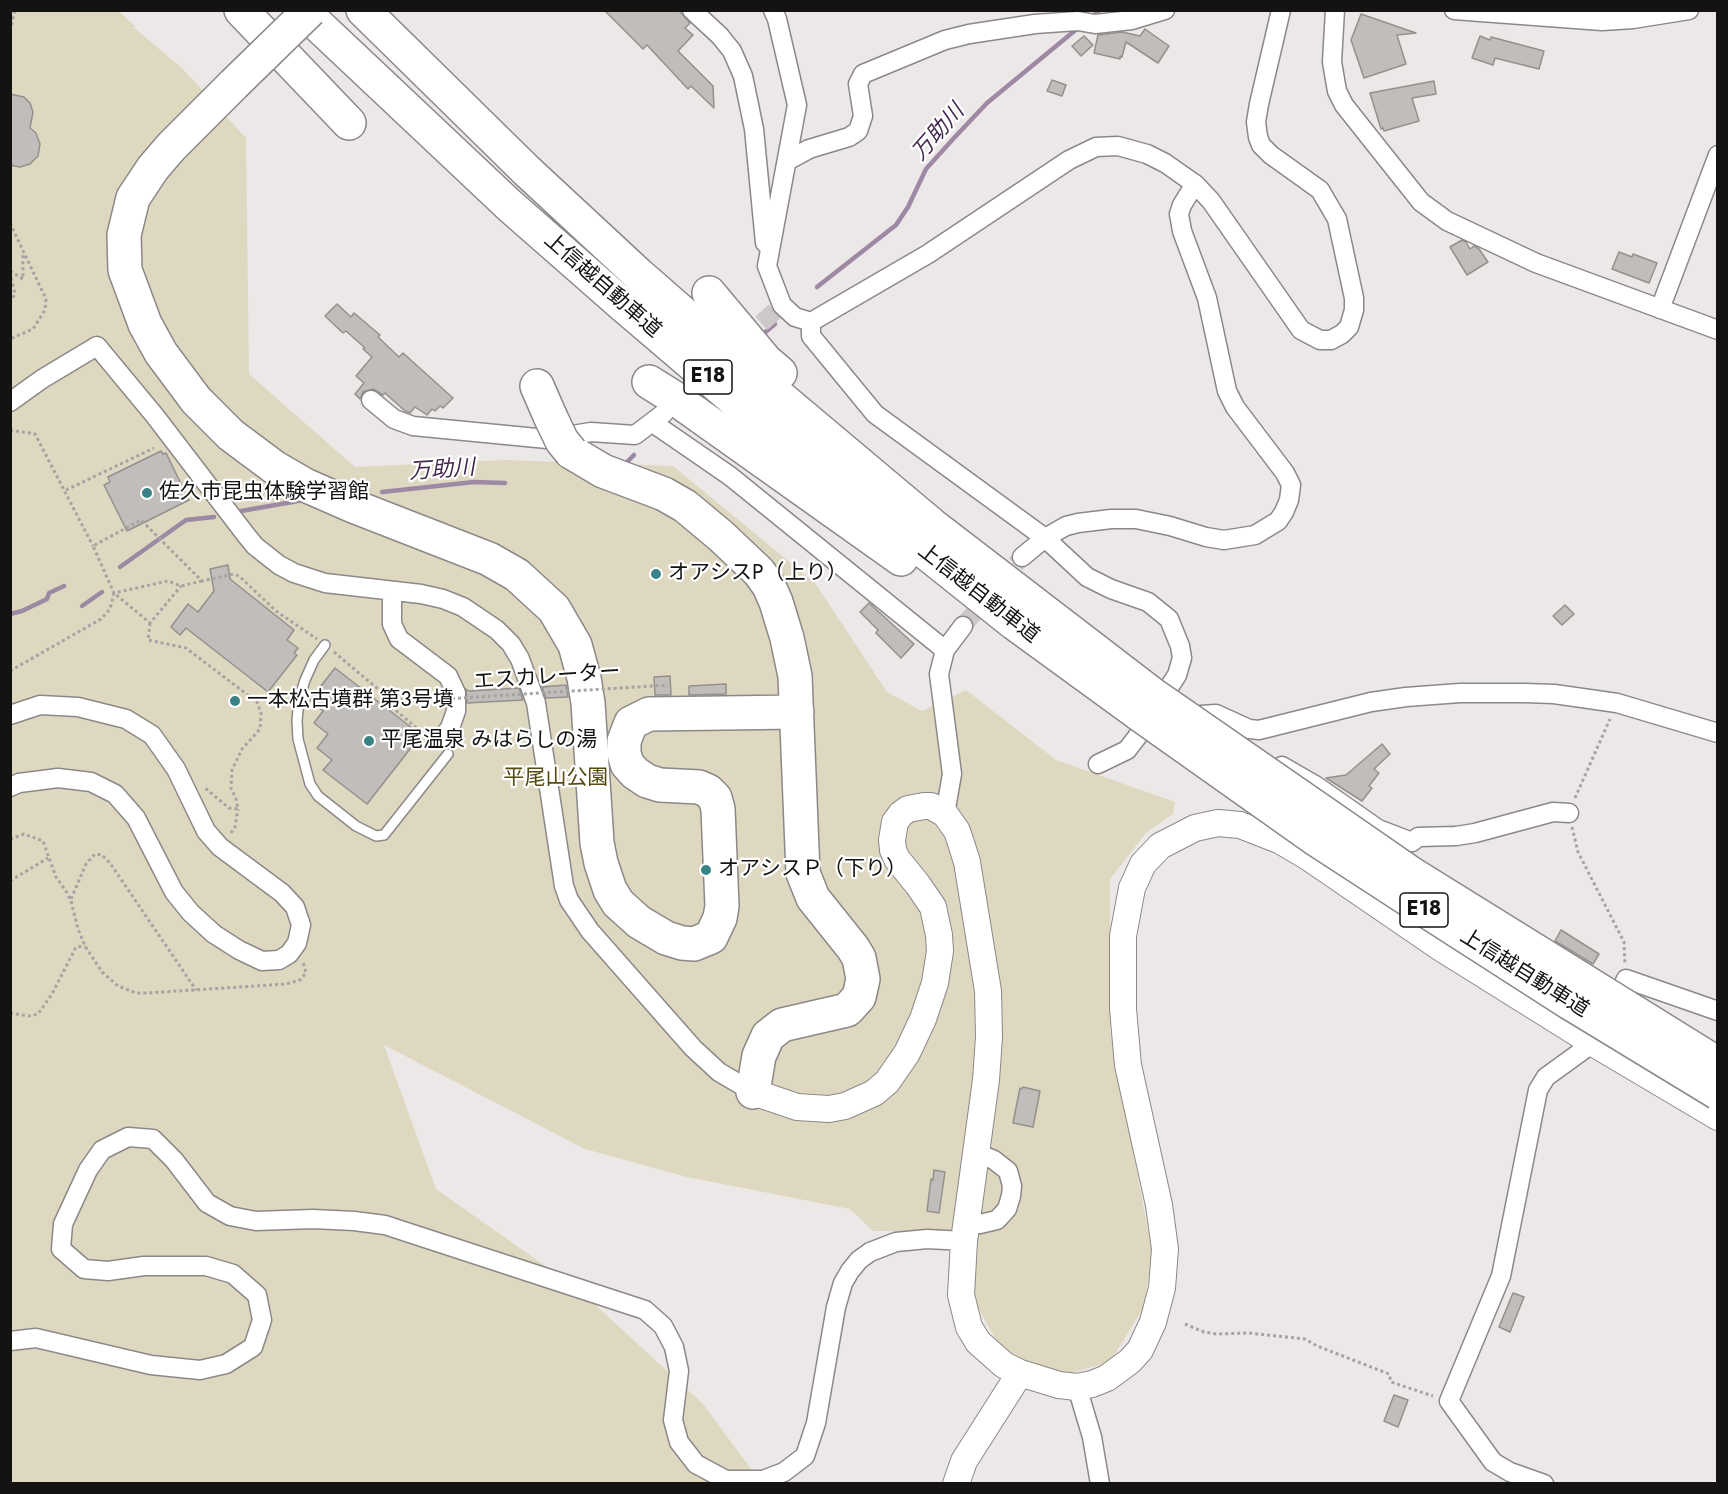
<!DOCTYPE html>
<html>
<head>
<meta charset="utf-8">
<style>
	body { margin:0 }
	#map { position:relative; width:1728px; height:1494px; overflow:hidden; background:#ede8e8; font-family:Jost,sans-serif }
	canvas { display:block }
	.frame { position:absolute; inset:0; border:12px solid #141312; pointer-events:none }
</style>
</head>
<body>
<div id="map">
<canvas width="1728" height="1494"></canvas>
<div class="frame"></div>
</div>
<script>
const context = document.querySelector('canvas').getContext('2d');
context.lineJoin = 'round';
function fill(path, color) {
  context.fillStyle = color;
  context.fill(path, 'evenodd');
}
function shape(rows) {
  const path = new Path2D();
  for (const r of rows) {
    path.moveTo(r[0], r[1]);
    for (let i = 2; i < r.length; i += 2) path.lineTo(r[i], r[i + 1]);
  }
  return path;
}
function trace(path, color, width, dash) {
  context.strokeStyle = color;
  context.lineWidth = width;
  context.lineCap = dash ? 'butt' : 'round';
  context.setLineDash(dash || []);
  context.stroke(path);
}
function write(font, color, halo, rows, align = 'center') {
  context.font = font + ' Jost,"Noto Sans JP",sans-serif';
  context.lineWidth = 4.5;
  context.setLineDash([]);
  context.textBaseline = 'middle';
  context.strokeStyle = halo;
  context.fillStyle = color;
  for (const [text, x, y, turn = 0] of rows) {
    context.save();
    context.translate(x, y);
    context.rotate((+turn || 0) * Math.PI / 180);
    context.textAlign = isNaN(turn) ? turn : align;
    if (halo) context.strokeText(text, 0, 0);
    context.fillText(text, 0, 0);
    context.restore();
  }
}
const green = shape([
	[10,11,119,11,136,27,133,27,182,68,246,138,249,374,355,467,505,460,673,466,815,583,887,692,922,711,966,690,1056,760,1175,802,1173,814,1146,833,1110,879,1110,1030,1152,1252,1144,1307,1110,1362,1064,1375,1004,1354,971,1295,973,1233,952,1231,873,1231,850,1209,687,1177,585,1149,384,1045,436,1189,578,1289,703,1404,754,1473,756,1483,11,1483]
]);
const stream = shape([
	[1089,19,1100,10],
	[817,287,896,225,908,207,926,169,954,138,987,103,1078,28],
	[762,335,775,324],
	[624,465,634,455],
	[382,492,474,482,505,483],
	[241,511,304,500],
	[120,567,186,520,214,517],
	[82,606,102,592],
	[10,614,22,611,47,599,49,593,64,586]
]);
const building = shape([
	[604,10,678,10,681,13,690,23,685,28,693,35,678,51,713,86,714,108,691,86,688,89,647,45,643,49,604,10],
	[1361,14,1416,33,1397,35,1406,64,1364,78,1351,40,1361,14],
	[1145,29,1169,46,1158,63,1126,42,1122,57,1120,56,1120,59,1094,53,1098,35,1122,32,1140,36,1145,29],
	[1084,36,1093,45,1081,56,1072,46,1084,36],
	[1480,36,1490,40,1491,37,1544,51,1539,69,1495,58,1493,65,1472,58,1480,36],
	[1052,80,1066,85,1062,96,1047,91,1052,80],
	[1434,81,1436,94,1412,98,1419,121,1384,131,1383,128,1381,129,1370,93,1434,81],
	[10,94,24,97,30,103,33,112,30,128,36,133,40,144,38,156,30,164,20,167,10,165,10,94],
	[1462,240,1466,242,1470,249,1474,246,1479,249,1488,262,1467,275,1450,247,1462,240],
	[1619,252,1632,257,1633,254,1657,263,1649,283,1612,269,1619,252],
	[337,304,351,317,354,313,380,335,378,337,399,357,403,353,453,398,443,408,440,406,435,411,432,409,427,415,415,407,410,413,405,411,385,393,383,395,373,389,363,392,360,399,355,394,364,383,356,376,372,357,363,349,365,348,346,331,343,333,325,316,337,304],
	[161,451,163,454,166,453,189,500,127,531,104,485,110,482,108,477,161,451],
	[228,565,230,579,294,630,287,640,298,648,294,653,297,655,268,692,186,628,180,635,171,627,188,604,198,612,214,591,210,569,228,565],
	[869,603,914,644,901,658,876,633,878,630,860,612,869,603],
	[1565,605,1574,614,1562,625,1553,616,1565,605],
	[335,668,421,735,367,804,323,770,332,760,317,748,328,734,314,723,323,711,310,700,335,668],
	[670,676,671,695,655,695,654,677,670,676],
	[726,684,726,694,689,695,689,686,726,684],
	[566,685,568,697,546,698,542,687,566,685],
	[519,688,523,700,467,703,466,689,469,691,519,688],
	[1382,744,1390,754,1374,769,1379,773,1369,786,1372,788,1362,801,1326,778,1346,775,1382,744],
	[1561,930,1599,954,1593,964,1555,941,1561,930],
	[1023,1087,1040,1091,1033,1127,1013,1123,1020,1088,1022,1089,1023,1087],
	[934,1170,945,1172,939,1213,927,1211,931,1179,933,1180,934,1170],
	[1513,1293,1524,1297,1510,1332,1499,1327,1513,1293],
	[1394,1395,1408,1400,1398,1427,1384,1421,1394,1395]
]);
const streetTunnel = shape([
	[741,341,782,305],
	[963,626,1022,557]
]);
const path = shape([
	[10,31,15,10],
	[10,223,46,299,45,310,33,329,10,339],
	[10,271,23,279,23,253],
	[10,272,15,294,10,303],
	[10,430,35,434,93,546],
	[66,490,154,448],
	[202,581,181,586,168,581,114,593,93,546,141,520,202,581,234,574,239,576,276,611,317,639],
	[150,623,148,640,186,648,257,702,261,713,260,729,242,749,232,770,231,788,236,799,238,809,229,808,205,788],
	[334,652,391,700,428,700],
	[10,671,101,619,110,609,114,593,150,623,181,586],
	[391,700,393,708,425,735],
	[1575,798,1610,719],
	[1572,827,1578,852,1624,942,1625,964],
	[231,833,235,827,238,809],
	[10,839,24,834,43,841,56,877,66,891,71,901,78,929,85,946,102,972,118,986,136,993,147,993,286,984,300,980,306,973,303,962],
	[10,881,48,858],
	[71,899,86,864,95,854,102,855,110,863,196,990],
	[10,1013,29,1016,38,1014,52,994,76,947,85,946],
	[1185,1324,1204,1332,1216,1334,1249,1333,1305,1339,1317,1346,1389,1374,1391,1382,1433,1396]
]);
const lane = shape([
	[325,645,314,660,305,680,299,699,297,721,298,739,310,784,318,796,356,826,376,836,384,835,448,754]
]);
const street = shape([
	[692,10,720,36,732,51,743,76,754,129,765,243],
	[773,10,777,19,797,105,767,266,782,305,795,317,811,322,928,254,1069,160,1096,147,1118,146,1147,154,1165,163,1195,184],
	[1335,10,1332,62,1337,91,1344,105,1421,202,1447,221,1536,263,1718,330],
	[1454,10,1602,21,1633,19,1689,10],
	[787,161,809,149,849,137,858,131,863,116,858,84,863,74,945,40,969,34,1035,24,1078,21,1095,24,1132,20,1165,10],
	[1660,309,1718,155],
	[811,322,811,336,875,414,1045,538,1087,577,1111,589,1148,602,1169,619,1180,646,1182,658,1177,675,1137,737,1127,750,1098,764],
	[371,400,394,419,413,426,547,439,591,432,635,435,664,413],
	[10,402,42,379,97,346,155,416,246,535,255,546,279,565,294,573,325,583,421,594,443,599,463,607,497,630,511,644,520,659,536,703,564,886,569,900,590,931,693,1048,719,1072,753,1092],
	[653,423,730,476,945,650],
	[1022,557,1045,538,1066,526,1078,523,1111,519,1136,519,1170,526,1206,537,1224,540,1255,535,1278,521,1284,512,1289,500,1291,485,1285,473,1235,407,1227,391,1207,298,1182,231,1179,214,1182,205,1195,184,1211,201,1301,330,1320,340,1331,340,1342,334,1349,327,1354,310,1354,298,1337,219,1320,190,1271,155,1261,145,1258,137,1256,122,1259,104,1281,10],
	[392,592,392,624,399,639,448,676,456,693,456,711,450,728,441,739],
	[10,715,40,705,78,707,126,719,152,735,176,769,206,831,220,847,282,893,295,907,301,925,297,943,289,954,279,960,262,961,239,950,214,934,191,913,174,892,136,818,115,794,91,782,58,778,19,783,10,787],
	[1186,720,1201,715,1216,714,1249,729,1259,730,1371,702,1406,697,1460,693,1525,693,1554,694,1617,703,1718,733],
	[1282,766,1315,785,1378,829,1412,842,1418,837,1456,836,1475,833,1553,812,1569,813],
	[945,814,952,774,939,674,945,650,963,626],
	[1614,1006,1626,979,1718,1011],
	[967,1222,980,1224,997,1220,1007,1209,1011,1196,1012,1186,1008,1171,994,1160,977,1153],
	[10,1341,36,1338,151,1365,200,1370,226,1364,253,1347,262,1320,257,1295,233,1274,206,1266,144,1266,108,1271,84,1269,61,1249,63,1224,88,1170,102,1150,128,1137,153,1139,174,1160,207,1203,230,1216,256,1221,313,1219,354,1221,385,1225,645,1310,663,1326,674,1347,679,1371,673,1420,679,1442,696,1464,726,1480,763,1480,784,1472,805,1456,816,1423,836,1307,843,1283,850,1271,859,1260,870,1252,896,1242,927,1239,964,1241],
	[1077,1387,1092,1437,1100,1484],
	[1544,1484,1510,1472,1493,1462,1449,1401,1501,1276,1538,1090,1546,1077,1593,1043,1598,1036]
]);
const secondary = shape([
	[753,1092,797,1107,829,1109,845,1106,874,1093,887,1082,907,1053,923,1019,935,983,940,951,939,935,933,907,918,885,897,859,893,850,892,840,895,822,901,814,908,809,924,806,931,806,945,814,957,831,961,843,967,862,988,991,989,1037,986,1080,964,1241,961,1295,969,1327,978,1342,1004,1365,1020,1373,1059,1385,1077,1387,1092,1384,1107,1378,1130,1361,1140,1350,1153,1322,1162,1288,1165,1249,1159,1205,1128,1065,1123,1009,1123,936,1132,888,1143,864,1160,846,1195,828,1218,823,1240,825,1281,841,1308,857,1441,948,1593,1043,1718,1117],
	[956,1484,964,1461,1020,1373]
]);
const highway = shape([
	[241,10,349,123],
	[302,10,509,205,623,305,732,398,1014,623,1139,714],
	[363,10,527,171,638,274,750,372,932,525,1152,694],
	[234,84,171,147,153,168,133,198,124,235,125,270,145,324,161,353,196,400,231,435,274,467,305,485,353,506,489,559,517,575,554,609,575,645,584,678,588,703,597,843,601,863,610,890,618,903,639,922,666,938,682,943,694,944,711,937,720,918,722,906,718,809,715,798,708,791,699,787,660,785,647,781,635,773,627,764,624,753,624,741,631,723,649,714,797,712],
	[709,293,766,361,780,373],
	[649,382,673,397,901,559],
	[537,386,550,416],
	[571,452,603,471,664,494,685,506,721,536,759,572,769,586,776,602,787,638,795,676,803,873,813,898,853,948,859,958,863,979,859,997,847,1010,782,1025,768,1036,759,1056,753,1092]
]);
const pathBridge = shape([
	[428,700,668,685]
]);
const highwayBridge = shape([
	[234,84,310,10],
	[550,416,562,441,571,452],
	[1152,694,1412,874,1718,1064],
	[1139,714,1317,840,1400,894,1570,1003,1718,1093]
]);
const markers = [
	[147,493,6,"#398285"],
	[656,574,6,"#398285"],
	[235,701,6,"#398285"],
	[369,741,6,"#398285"],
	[706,870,6,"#398285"]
];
const shields = [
	[708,377,48],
	[1424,910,48]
];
const shieldNames = [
	["E18",708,377],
	["E18",1424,910]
];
const streetNames = [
	["上信越自動車道",602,286,41],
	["上信越自動車道",978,594,38],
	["エスカレーター",547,678,-4],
	["上信越自動車道",1524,974,32]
];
const poiNames = [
	["佐久市昆虫体験学習館",159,493],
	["オアシスP（上り）",668,574],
	["一本松古墳群 第3号墳",247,701],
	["平尾温泉 みはらしの湯",381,741],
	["オアシスＰ（下り）",718,870]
];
const parkNames = [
	["平尾山公園",556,779]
];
const waterNames = [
	["万助川",939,133,-49],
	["万助川",442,471,-4]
];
fill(green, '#ded8c0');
trace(stream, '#9d89a3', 4.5);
fill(building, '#c0bdba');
trace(building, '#93908e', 1.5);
trace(streetTunnel, '#ccc8c8', 18, [18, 9]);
trace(lane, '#8c8887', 12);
trace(street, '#8c8887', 21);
trace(secondary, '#8c8887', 28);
trace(highway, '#8c8887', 36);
trace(path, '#a6a3a2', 3, [3, 3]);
trace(lane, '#fff', 9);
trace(street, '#fff', 18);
trace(secondary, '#fff', 26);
trace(highway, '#fff', 33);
trace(highwayBridge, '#8c8887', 36, []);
trace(pathBridge, '#a6a3a2', 3, [3, 3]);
trace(highwayBridge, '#fff', 33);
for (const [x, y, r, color] of markers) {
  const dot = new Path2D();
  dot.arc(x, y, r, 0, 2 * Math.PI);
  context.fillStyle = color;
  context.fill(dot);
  trace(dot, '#fff', 2);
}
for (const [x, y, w] of shields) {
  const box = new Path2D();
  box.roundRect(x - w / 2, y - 17, w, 34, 4.5);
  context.fillStyle = '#fff';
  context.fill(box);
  trace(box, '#141312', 1.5);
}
write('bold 20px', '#141312', null, shieldNames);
write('21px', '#141312', '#fff', streetNames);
write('21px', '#141312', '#fff', poiNames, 'left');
write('21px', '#564911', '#fff', parkNames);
write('italic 22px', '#44284e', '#fff', waterNames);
</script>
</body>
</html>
